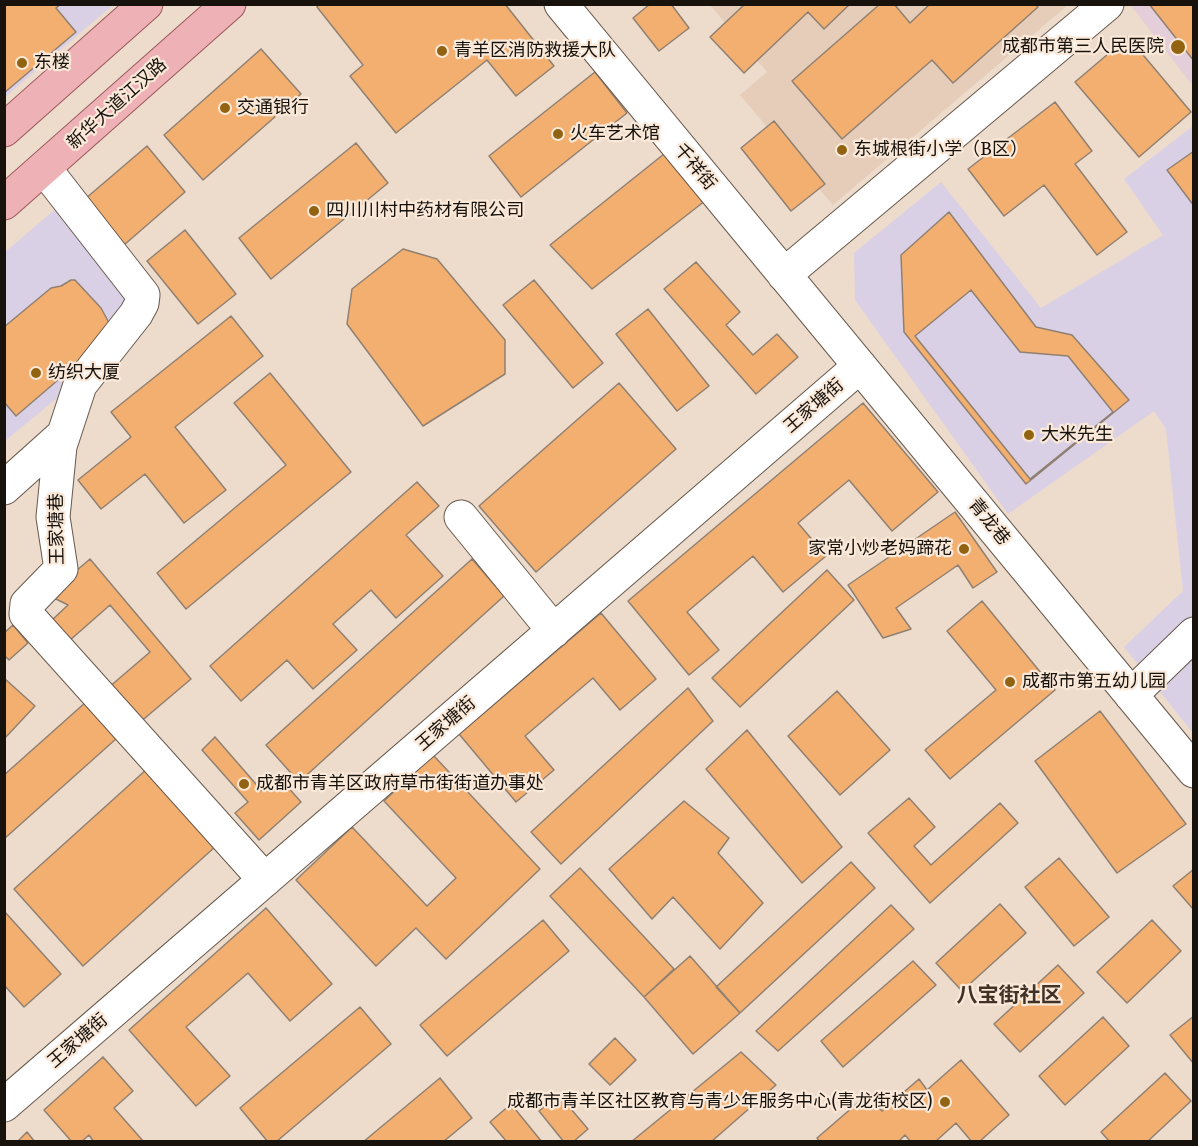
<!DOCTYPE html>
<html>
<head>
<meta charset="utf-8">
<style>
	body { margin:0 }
	#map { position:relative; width:1198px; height:1146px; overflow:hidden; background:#eddbcc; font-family:Literata,serif }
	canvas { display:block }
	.frame { position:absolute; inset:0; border:6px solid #17120c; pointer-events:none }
</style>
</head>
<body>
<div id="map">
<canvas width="1198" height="1146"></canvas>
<div class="frame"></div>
</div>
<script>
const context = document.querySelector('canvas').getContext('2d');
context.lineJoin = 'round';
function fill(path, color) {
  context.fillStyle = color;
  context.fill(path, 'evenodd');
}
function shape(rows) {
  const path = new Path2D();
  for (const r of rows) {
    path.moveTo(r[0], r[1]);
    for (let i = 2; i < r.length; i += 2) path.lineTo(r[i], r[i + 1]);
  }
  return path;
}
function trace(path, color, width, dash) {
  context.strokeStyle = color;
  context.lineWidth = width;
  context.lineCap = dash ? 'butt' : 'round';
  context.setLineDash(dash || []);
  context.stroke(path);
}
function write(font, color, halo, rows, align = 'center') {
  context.font = font + ' Literata,"Noto Sans SC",serif';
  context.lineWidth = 4.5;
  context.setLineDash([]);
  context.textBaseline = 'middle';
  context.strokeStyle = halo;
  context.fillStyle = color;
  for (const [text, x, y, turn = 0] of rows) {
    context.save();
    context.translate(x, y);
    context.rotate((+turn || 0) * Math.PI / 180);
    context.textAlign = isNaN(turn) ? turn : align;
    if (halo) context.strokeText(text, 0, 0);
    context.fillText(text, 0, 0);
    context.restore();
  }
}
const commercial = shape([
	[5,5,113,5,5,97],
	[1193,126,1193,733,1124,647,1183,591,1166,429,1154,411,1008,514,855,300,854,253,941,182,1041,308,1163,235,1124,179],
	[59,206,131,297,74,384,5,441,4,253]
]);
const built = shape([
	[710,5,1068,5,833,205,740,95,767,72]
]);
const medical = shape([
	[1135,4,1193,5,1193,86,1132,7]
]);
const building = shape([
	[4,4,61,4,56,8,76,32,4,93,4,4],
	[319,4,505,4,554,66,516,96,487,60,396,133,350,76,363,65,317,7,319,4],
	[650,4,671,4,689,28,659,51,633,18,650,4],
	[745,4,850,4,824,29,808,12,744,73,710,37,745,4],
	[880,4,894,4,910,23,930,4,1035,4,1038,7,953,83,932,60,842,139,792,81,880,4],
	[1149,4,1194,4,1194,61,1149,4],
	[1128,37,1191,112,1139,157,1075,82,1128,37],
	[261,49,301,94,203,180,164,135,261,49],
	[595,72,627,113,521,197,489,156,595,72],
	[1055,102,1092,151,1075,164,1127,232,1097,255,1044,185,1004,216,968,169,1055,102],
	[774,121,825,184,791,211,741,148,774,121],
	[356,143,388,183,271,279,239,238,356,143],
	[147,146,185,192,124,245,85,199,147,146],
	[669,150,710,197,592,289,550,245,669,150],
	[1194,151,1194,206,1167,170,1194,151],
	[949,212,1036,327,1072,335,1129,400,1026,484,904,332,901,255,949,212],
	[185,230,236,294,198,324,147,261,185,230],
	[403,249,437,259,505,340,505,374,423,426,347,324,352,289,403,249],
	[696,262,740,312,726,325,753,355,777,334,798,357,756,394,664,289,696,262],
	[71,280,75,280,101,308,114,332,16,416,4,402,4,327,51,288,61,286,71,280],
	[534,280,603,363,573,388,503,305,534,280],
	[971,290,1020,352,1068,356,1113,412,1030,479,915,336,971,290],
	[648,309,709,386,677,411,616,334,648,309],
	[231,316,263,356,175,427,226,490,184,523,145,474,101,509,78,480,131,437,111,412,231,316],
	[270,373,351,472,186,609,157,573,286,465,234,403,270,373],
	[619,383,676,449,536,572,479,506,619,383],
	[863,403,938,492,892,531,849,480,798,523,826,556,783,592,753,556,687,612,719,650,689,675,628,601,863,403],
	[417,482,439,506,406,535,443,576,396,618,371,590,333,624,357,650,313,689,287,660,241,701,210,666,417,482],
	[955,512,997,572,973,588,958,565,896,608,911,629,883,638,848,585,955,512],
	[90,559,191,679,138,724,108,688,150,652,110,605,69,641,52,620,68,605,48,595,90,559],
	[472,559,504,596,299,782,266,745,472,559],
	[827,570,854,600,740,707,712,678,827,570],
	[982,601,1055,690,950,779,925,750,996,690,947,631,982,601],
	[601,613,656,679,620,710,593,678,525,736,554,770,516,802,459,734,601,613],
	[13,625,28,643,9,660,4,655,4,633,13,625],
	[4,678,35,706,4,739,5,707,4,678],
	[688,688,713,721,561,864,531,832,688,688],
	[837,691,890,750,840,795,788,736,837,691],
	[86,702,117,738,4,839,4,775,86,702],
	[1100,711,1186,824,1117,873,1035,761,1100,711],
	[747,730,842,847,802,883,706,769,747,730],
	[215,737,262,791,278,776,301,802,259,840,235,813,248,802,202,750,215,737],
	[433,755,540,869,446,959,416,928,376,966,296,880,352,827,427,906,456,878,384,801,433,755],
	[147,769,216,846,83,966,14,889,147,769],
	[909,798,935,827,914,846,931,865,1000,803,1018,823,930,903,868,833,909,798],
	[684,801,729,838,718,853,763,903,720,949,673,897,652,919,609,869,684,801],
	[1059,858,1109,917,1074,946,1025,887,1059,858],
	[851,862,875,888,740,1013,716,987,851,862],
	[580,868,674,969,644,997,550,896,580,868],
	[1194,869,1194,910,1173,886,1194,869],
	[1000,904,1026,933,962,991,936,963,1000,904],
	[891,905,914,929,778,1051,756,1031,891,905],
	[266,908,332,984,290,1021,248,973,186,1027,230,1076,196,1106,129,1030,266,908],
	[4,911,61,974,24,1007,4,985,4,911],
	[543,920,569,951,447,1056,420,1025,543,920],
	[1152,920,1181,951,1127,1003,1097,972,1152,920],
	[690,956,740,1013,693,1054,644,997,690,956],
	[913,961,936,985,843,1067,821,1041,913,961],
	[1058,965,1084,993,1020,1052,994,1024,1058,965],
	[360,1007,391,1044,276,1142,268,1142,240,1108,360,1007],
	[1194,1016,1194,1064,1170,1035,1194,1016],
	[1103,1017,1129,1046,1065,1105,1039,1076,1103,1017],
	[615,1038,636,1060,610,1085,589,1064,615,1038],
	[741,1052,776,1085,711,1142,631,1142,741,1052],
	[103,1057,133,1091,114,1108,144,1142,94,1142,89,1135,81,1142,72,1142,44,1110,103,1057],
	[961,1060,1009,1115,979,1142,972,1142,956,1123,935,1142,911,1142,905,1135,898,1142,820,1142,817,1138,868,1094,882,1111,919,1079,927,1090,961,1060],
	[1165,1073,1191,1101,1147,1142,1110,1142,1101,1132,1165,1073],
	[440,1078,472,1118,443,1142,363,1142,440,1078],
	[559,1095,588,1129,573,1142,564,1142,539,1111,559,1095],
	[511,1104,542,1142,507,1142,490,1122,511,1104],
	[27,1132,35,1142,17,1142,27,1132]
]);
const minor = shape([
	[561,4,1194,771],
	[44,168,143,295,142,303,136,314,80,385,60,446,53,517,61,569,27,604,26,614,265,880],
	[784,275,1107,4],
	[4,488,63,435],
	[461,517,554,631],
	[1131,695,1194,634],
	[4,1105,860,366]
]);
const major = shape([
	[4,130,146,4],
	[4,203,229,4]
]);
const markers = [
	[1178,47,8,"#926310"],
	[442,51,6,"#926310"],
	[22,63,6,"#926310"],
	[225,108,6,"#926310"],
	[558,134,6,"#926310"],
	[842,150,6,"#926310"],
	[314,211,6,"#926310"],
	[36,373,6,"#926310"],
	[1029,435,6,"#926310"],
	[964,549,6,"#926310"],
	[1010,682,6,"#926310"],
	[244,784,6,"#926310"],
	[945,1102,6,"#926310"]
];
const poiNames = [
	["成都市第三人民医院",1164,47,"right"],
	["青羊区消防救援大队",454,51],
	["东楼",34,63],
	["交通银行",237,108],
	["火车艺术馆",570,134],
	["东城根街小学（B区）",854,150],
	["四川川村中药材有限公司",326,211],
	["纺织大厦",48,373],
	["大米先生",1041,435],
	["家常小炒老妈蹄花",952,549,"right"],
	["成都市第五幼儿园",1022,682],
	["成都市青羊区政府草市街街道办事处",256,784],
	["成都市青羊区社区教育与青少年服务中心(青龙街校区)",933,1102,"right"]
];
const streetNames = [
	["新华大道江汉路",117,104,-42],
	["千祥街",695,167,50],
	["王家塘街",814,406,-41],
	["青龙巷",989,522,51],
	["王家塘巷",57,529,-91],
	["王家塘街",446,724,-41],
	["王家塘街",78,1041,-41]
];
const quarterNames = [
	["八宝街社区",1009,996]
];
fill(commercial, '#dad0e5');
fill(built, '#e5cdb9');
fill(medical, '#e4ceda');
fill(building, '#f3af6f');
trace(building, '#908072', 1.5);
trace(minor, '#695a4d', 35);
trace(major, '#9a585b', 35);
trace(minor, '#fff', 33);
trace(major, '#edb1b6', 33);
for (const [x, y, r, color] of markers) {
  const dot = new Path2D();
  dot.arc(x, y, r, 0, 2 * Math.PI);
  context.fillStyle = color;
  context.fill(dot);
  trace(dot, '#fae8d9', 2);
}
write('18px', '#17120c', '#fae8d9', poiNames, 'left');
write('18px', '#17120c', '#fae8d9', streetNames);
write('bold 21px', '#403226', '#fae8d9', quarterNames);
</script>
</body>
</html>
